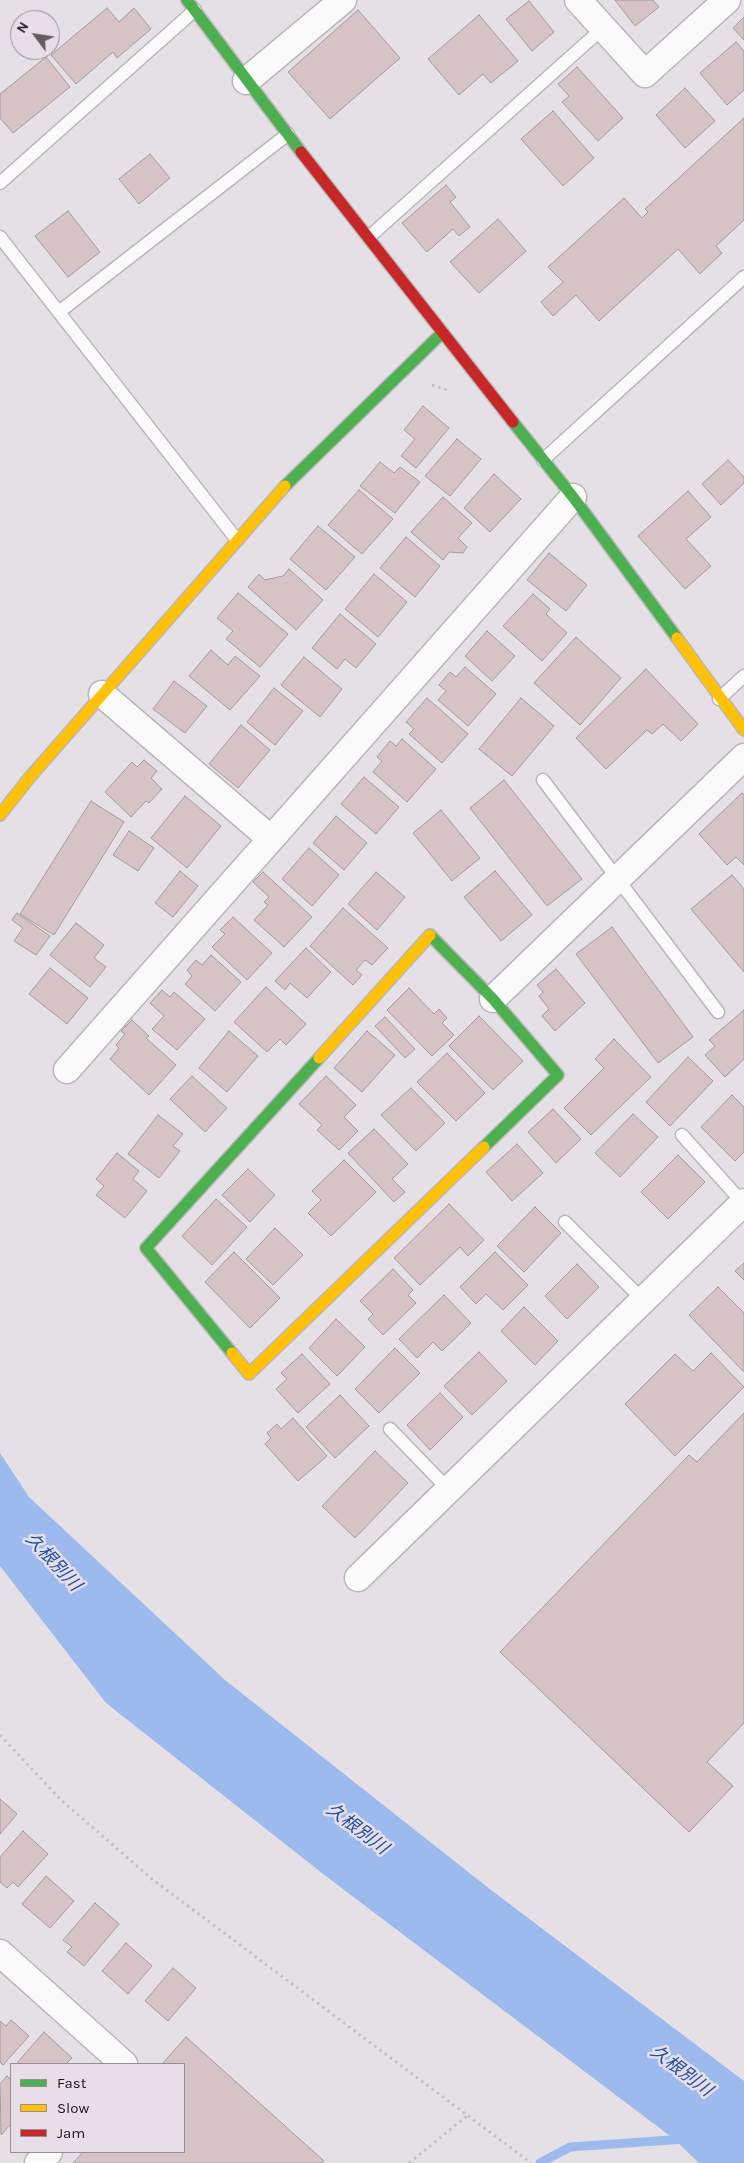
<!DOCTYPE html>
<html>
<head>
<meta charset="utf-8">
<style>
	body { margin:0 }
	#map { position:relative; width:744px; height:2163px; overflow:hidden; background:#e5e0e5; font-family:Karla,sans-serif }
	canvas { display:block }
	.legend { position:absolute; left:10px; top:2063px; width:175px; height:90px; box-sizing:border-box; background:#e7dee7; border:1px solid #958e95; margin:0; padding:6px 9px; list-style:none; font-size:15px; color:#1a171a }
	.legend li { display:flex; align-items:center; gap:10px; height:25px }
	.legend b { width:25px; border:1px solid #958e95 }
	.north { position:absolute; left:10px; top:10px; width:50px; height:50px; box-sizing:border-box; background:#e7dee7; border:1px solid #958e95; border-radius:50%; rotate:301deg; font-size:14px; font-weight:700; line-height:20px; text-align:center; color:#1a171a }
	.north::after { content:''; display:block; margin:auto; width:18px; height:22px; background:#615d61; clip-path:polygon(50% 0,100% 100%,50% 72%,0 100%) }
</style>
</head>
<body>
<div id="map">
<canvas width="744" height="2163"></canvas>
<ul class="legend">
<li><b style="height:6px;background:#4caf50"></b>Fast</li>
<li><b style="height:6px;background:#ffc107"></b>Slow</li>
<li><b style="height:6px;background:#c62828"></b>Jam</li>
</ul>
<div class="north">N</div>
</div>
<script>
const context = document.querySelector('canvas').getContext('2d');
context.lineJoin = 'round';
function fill(path, color) {
  context.fillStyle = color;
  context.fill(path, 'evenodd');
}
function shape(rows) {
  const path = new Path2D();
  for (const r of rows) {
    path.moveTo(r[0], r[1]);
    for (let i = 2; i < r.length; i += 2) path.lineTo(r[i], r[i + 1]);
  }
  return path;
}
function trace(path, color, width, dash) {
  context.strokeStyle = color;
  context.lineWidth = width;
  context.lineCap = dash ? 'butt' : 'round';
  context.setLineDash(dash || []);
  context.stroke(path);
}
function write(font, color, halo, rows, align = 'center') {
  context.font = font + ' Karla,"Noto Sans JP",sans-serif';
  context.lineWidth = 5;
  context.setLineDash([]);
  context.textBaseline = 'middle';
  context.strokeStyle = halo;
  context.fillStyle = color;
  for (const [text, x, y, turn = 0] of rows) {
    context.save();
    context.translate(x, y);
    context.rotate((+turn || 0) * Math.PI / 180);
    context.textAlign = isNaN(turn) ? turn : align;
    if (halo) context.strokeText(text, 0, 0);
    context.fillText(text, 0, 0);
    context.restore();
  }
}
const water = shape([
	[0,1453,29,1497,225,1680,491,1890,744,2081,744,2163,699,2163,674,2139,327,1877,106,1703,0,1566]
]);
const stream = shape([
	[540,2163,570,2147,685,2139]
]);
const building = shape([
	[615,0,653,0,659,7,635,26,615,0],
	[529,1,554,32,532,51,506,19,529,1],
	[107,8,119,22,134,8,151,29,117,58,113,52,76,84,51,55,107,8],
	[358,10,400,58,330,119,288,72,358,10],
	[479,15,518,61,491,83,483,74,459,95,428,59,479,15],
	[744,17,744,40,733,28,744,17],
	[736,42,744,51,744,90,727,105,700,73,736,42],
	[46,57,70,87,13,133,0,118,0,94,46,57],
	[577,67,623,118,598,141,562,102,569,96,558,84,577,67],
	[685,88,715,121,685,148,656,115,685,88],
	[553,111,594,158,563,186,521,139,553,111],
	[744,118,744,220,716,246,722,253,700,274,678,249,599,321,576,295,553,316,541,302,563,282,548,267,624,198,642,218,648,212,645,209,744,118],
	[150,154,170,178,139,204,119,179,150,154],
	[446,185,456,197,450,202,470,227,459,236,453,229,427,252,402,223,446,185],
	[68,211,100,252,68,277,35,236,68,211],
	[498,219,526,251,479,293,450,262,498,219],
	[423,406,449,428,416,468,401,456,415,439,404,430,423,406],
	[457,439,481,459,450,496,425,476,457,439],
	[728,460,744,477,744,483,721,505,702,484,728,460],
	[380,462,394,473,400,467,420,482,395,513,360,486,380,462],
	[494,474,521,499,490,532,464,508,494,474],
	[359,490,393,519,362,554,328,525,359,490],
	[688,491,711,517,686,539,711,566,685,589,638,536,688,491],
	[443,497,472,523,458,538,467,547,463,553,449,552,443,560,411,532,443,497],
	[318,526,355,557,326,590,290,559,318,526],
	[406,537,440,566,415,597,380,568,406,537],
	[549,553,587,585,566,611,527,580,549,553],
	[289,569,323,600,296,630,248,587,259,574,265,580,283,576,289,569],
	[374,574,407,602,378,637,345,609,374,574],
	[238,593,288,634,260,667,226,639,233,631,217,618,238,593],
	[533,594,550,609,546,614,567,633,542,661,503,626,533,594],
	[340,614,376,644,356,668,345,659,337,669,312,648,340,614],
	[487,631,515,656,492,681,465,656,487,631],
	[576,637,621,678,580,725,534,683,576,637],
	[211,650,228,665,235,656,260,676,230,710,189,676,211,650],
	[304,657,342,689,320,717,281,685,304,657],
	[465,667,496,694,468,726,438,700,446,691,439,685,450,672,456,677,465,667],
	[646,669,698,724,681,741,663,724,652,734,647,730,606,769,576,738,646,669],
	[174,681,207,706,185,733,153,709,174,681],
	[274,688,303,711,275,745,247,722,274,688],
	[427,698,468,734,442,763,409,734,414,729,406,722,427,698],
	[521,698,554,726,512,776,479,749,521,698],
	[241,725,270,750,238,788,209,764,241,725],
	[402,739,436,769,407,802,373,772,382,761,377,757,390,741,396,746,402,739],
	[144,760,157,771,151,778,162,789,149,803,146,801,131,817,105,792,132,762,137,767,144,760],
	[364,777,399,807,376,834,341,804,364,777],
	[504,780,582,879,547,906,470,808,504,780],
	[742,793,744,795,744,865,736,857,727,865,699,834,742,793],
	[185,796,221,826,187,868,151,838,185,796],
	[91,801,124,822,54,935,20,914,91,801],
	[441,810,480,858,452,881,413,833,441,810],
	[336,816,367,843,344,870,313,843,336,816],
	[129,831,154,848,138,871,113,855,129,831],
	[309,848,339,875,312,906,282,879,309,848],
	[180,871,198,886,173,917,155,903,180,871],
	[495,871,532,915,501,941,464,897,495,871],
	[263,872,312,917,284,947,254,920,268,905,264,902,269,897,253,882,263,872],
	[376,872,405,897,377,930,348,904,376,872],
	[732,875,744,889,744,972,691,909,732,875],
	[343,908,388,948,372,965,365,960,356,970,362,975,353,985,310,946,343,908],
	[17,913,50,936,36,955,14,941,23,928,12,920,17,913],
	[233,917,272,953,247,980,212,947,225,934,220,930,233,917],
	[76,923,104,945,94,958,106,967,90,987,50,955,76,923],
	[612,927,693,1037,658,1063,576,954,612,927],
	[306,948,331,972,307,998,290,983,285,990,275,981,306,948],
	[211,955,241,982,215,1011,185,984,192,976,187,970,196,960,202,965,211,955],
	[50,968,88,998,67,1024,29,994,50,968],
	[556,969,585,1003,555,1031,542,1016,549,1009,539,996,543,992,537,985,556,969],
	[266,987,306,1024,286,1045,280,1039,267,1052,234,1022,266,987],
	[409,988,434,1014,439,1009,447,1018,442,1023,454,1035,432,1056,387,1010,409,988],
	[162,990,170,997,174,992,205,1019,177,1050,152,1029,164,1016,150,1003,162,990],
	[744,1010,744,1059,725,1077,705,1055,715,1046,709,1040,744,1010],
	[479,1016,523,1061,493,1090,449,1046,479,1016],
	[385,1017,415,1049,405,1058,375,1026,385,1017],
	[132,1020,149,1036,146,1038,176,1065,149,1095,110,1059,119,1048,116,1045,125,1034,121,1031,132,1020],
	[229,1031,258,1056,227,1092,199,1068,229,1031],
	[367,1031,395,1055,362,1092,334,1068,367,1031],
	[614,1039,651,1077,591,1135,564,1108,604,1068,595,1059,614,1039],
	[447,1053,485,1093,456,1121,417,1082,447,1053],
	[688,1057,713,1081,670,1126,646,1102,688,1057],
	[192,1076,227,1108,205,1132,170,1099,192,1076],
	[326,1076,356,1105,344,1117,358,1131,339,1150,317,1130,322,1125,299,1104,326,1076],
	[411,1088,445,1123,416,1151,381,1115,411,1088],
	[732,1095,744,1107,744,1152,735,1161,701,1127,732,1095],
	[553,1109,581,1139,556,1163,528,1132,553,1109],
	[633,1114,658,1137,620,1177,595,1153,633,1114],
	[158,1115,183,1134,173,1146,180,1151,159,1178,128,1154,158,1115],
	[374,1129,408,1164,392,1179,405,1192,394,1202,348,1153,374,1129],
	[517,1144,543,1173,512,1201,486,1172,517,1144],
	[117,1153,139,1171,133,1179,147,1191,125,1218,96,1195,104,1186,96,1179,117,1153],
	[678,1155,705,1182,668,1219,641,1192,678,1155],
	[344,1160,376,1192,331,1236,308,1213,321,1200,312,1191,344,1160],
	[248,1169,275,1195,250,1222,222,1195,248,1169],
	[216,1199,247,1227,212,1265,182,1236,216,1199],
	[449,1204,484,1240,468,1256,460,1247,420,1285,394,1258,449,1204],
	[535,1207,561,1233,524,1272,497,1246,535,1207],
	[275,1228,303,1255,273,1285,246,1259,275,1228],
	[234,1252,280,1298,250,1328,205,1282,234,1252],
	[495,1252,528,1285,503,1310,486,1294,476,1304,460,1287,495,1252],
	[744,1263,744,1280,735,1271,744,1263],
	[577,1264,599,1287,567,1319,545,1296,577,1264],
	[393,1269,413,1290,408,1295,416,1303,383,1335,368,1319,373,1314,360,1301,393,1269],
	[718,1287,744,1313,744,1372,689,1315,718,1287],
	[444,1295,471,1323,442,1351,433,1342,417,1358,399,1339,444,1295],
	[524,1307,558,1341,535,1365,501,1331,524,1307],
	[336,1319,365,1347,337,1376,309,1348,336,1319],
	[395,1348,420,1373,379,1413,355,1389,395,1348],
	[479,1352,507,1381,472,1415,444,1386,479,1352],
	[711,1353,744,1387,675,1456,625,1404,675,1354,693,1371,711,1353],
	[302,1354,330,1384,298,1413,276,1389,287,1379,281,1373,302,1354],
	[440,1393,463,1417,430,1450,407,1425,440,1393],
	[340,1395,369,1426,335,1458,306,1427,340,1395],
	[744,1413,744,1723,707,1762,733,1786,689,1832,500,1652,689,1455,697,1462,744,1413],
	[293,1418,327,1456,298,1481,265,1444,271,1438,267,1433,277,1424,281,1429,293,1418],
	[375,1451,408,1483,355,1538,322,1506,375,1451],
	[0,1799,17,1814,0,1834,0,1799],
	[23,1831,48,1854,18,1887,13,1882,7,1888,0,1882,0,1857,23,1831],
	[46,1876,74,1901,50,1928,22,1904,46,1876],
	[95,1903,119,1924,84,1966,67,1952,72,1947,63,1940,95,1903],
	[126,1943,152,1966,128,1994,102,1971,126,1943],
	[173,1968,196,1988,168,2021,145,2001,173,1968],
	[11,2020,29,2036,3,2065,0,2062,0,2021,6,2026,11,2020],
	[44,2032,72,2058,66,2064,16,2064,44,2032],
	[186,2037,324,2161,322,2163,73,2163,83,2152,184,2152,184,2064,162,2064,186,2037],
	[7,2076,11,2080,11,2124,1,2135,0,2084,7,2076]
]);
const path = shape([
	[432,385,450,391],
	[0,1735,61,1800,152,1879,531,2163],
	[409,2163,467,2116]
]);
const lane = shape([
	[0,183,195,10],
	[0,237,237,540],
	[369,237,603,28],
	[59,312,288,134],
	[543,460,744,277],
	[719,699,744,676],
	[543,780,718,1012],
	[682,1135,743,1203],
	[565,1222,643,1300],
	[390,1429,449,1490]
]);
const street = shape([
	[578,0,645,74,727,0],
	[246,81,343,0],
	[102,694,271,839],
	[493,999,744,757],
	[67,1070,573,497],
	[358,1578,744,1202],
	[0,1953,124,2064],
	[38,2163,49,2152]
]);
const fast = shape([
	[187,0,301,152],
	[513,422,573,497,677,638],
	[285,486,442,333],
	[430,935,493,999,558,1075,484,1147],
	[232,1353,146,1248,319,1058]
]);
const slow = shape([
	[677,638,744,730],
	[0,815,30,777,285,486],
	[319,1058,430,935],
	[232,1353,249,1374,484,1147]
]);
const jam = shape([
	[301,152,513,422]
]);
const waterNames = [
	["久根別川",53,1562,47],
	["久根別川",357,1829,37],
	["久根別川",681,2071,37]
];
fill(water, '#9cbaed');
trace(stream, '#9cbaed', 9);
fill(building, '#d7c3c5');
trace(building, '#a09c9e', 1);
trace(lane, '#bab6ba', 15);
trace(street, '#bab6ba', 29);
trace(fast, '#bab6ba', 14);
trace(slow, '#bab6ba', 14);
trace(jam, '#bab6ba', 14);
trace(path, '#c2c0c2', 3, [2.5, 4]);
trace(lane, '#fbfafb', 12);
trace(street, '#fbfafb', 26);
trace(fast, '#4caf50', 11);
trace(slow, '#ffc107', 11);
trace(jam, '#c62828', 11);
write('italic 18px', '#1c52a5', '#e7dee7', waterNames);
</script>
</body>
</html>
